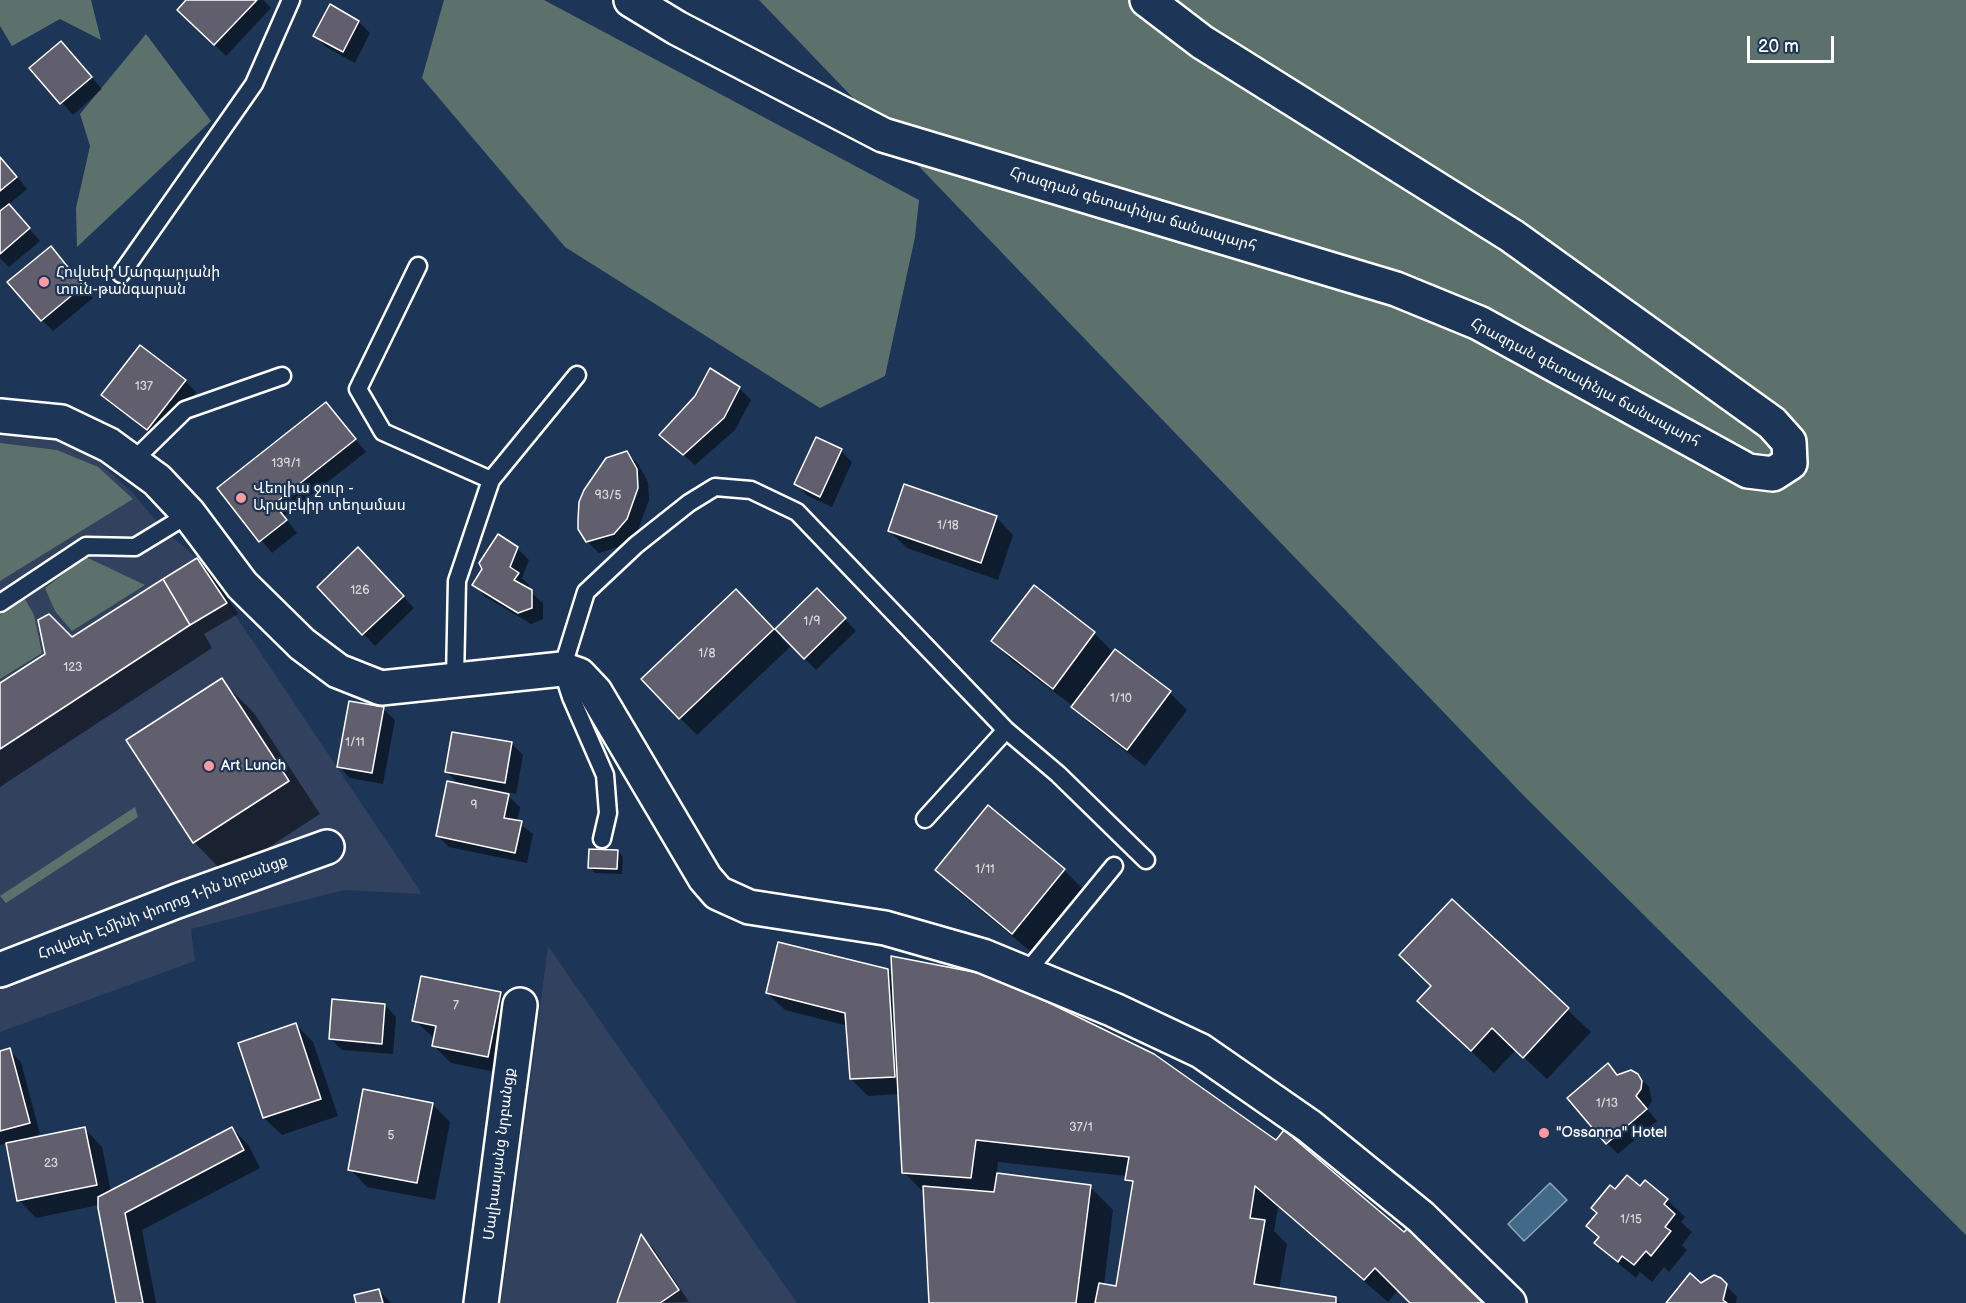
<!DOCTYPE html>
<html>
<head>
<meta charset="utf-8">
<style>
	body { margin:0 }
	#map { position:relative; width:1966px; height:1303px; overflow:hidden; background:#1d3557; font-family:"Balsamiq Sans",sans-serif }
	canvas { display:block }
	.scale { position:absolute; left:1747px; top:36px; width:87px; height:27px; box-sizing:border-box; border:3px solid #fff; border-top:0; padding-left:8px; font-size:18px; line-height:21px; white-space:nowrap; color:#fff; -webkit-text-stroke:4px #1d3557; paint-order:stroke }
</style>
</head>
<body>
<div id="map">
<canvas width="1966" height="1303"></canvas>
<div class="scale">20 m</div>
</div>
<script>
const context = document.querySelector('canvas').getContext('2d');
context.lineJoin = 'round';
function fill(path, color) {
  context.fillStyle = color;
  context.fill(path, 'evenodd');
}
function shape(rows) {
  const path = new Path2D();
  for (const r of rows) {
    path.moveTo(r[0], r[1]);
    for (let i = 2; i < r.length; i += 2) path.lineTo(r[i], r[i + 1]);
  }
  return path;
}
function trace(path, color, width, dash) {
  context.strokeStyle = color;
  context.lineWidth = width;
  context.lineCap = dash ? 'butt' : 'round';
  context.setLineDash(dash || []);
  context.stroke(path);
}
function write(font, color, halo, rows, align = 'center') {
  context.font = font + ' "Balsamiq Sans","Noto Sans Armenian",sans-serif';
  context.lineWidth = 4.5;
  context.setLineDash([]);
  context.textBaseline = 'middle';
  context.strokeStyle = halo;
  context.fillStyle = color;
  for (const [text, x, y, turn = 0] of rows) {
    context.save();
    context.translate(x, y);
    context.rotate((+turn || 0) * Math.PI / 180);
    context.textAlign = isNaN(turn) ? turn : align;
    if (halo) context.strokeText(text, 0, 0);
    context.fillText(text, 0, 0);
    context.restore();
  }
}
const built = shape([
	[0,432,45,433,98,461,133,493,163,529,197,558,422,894,344,890,191,929,195,961,0,1032],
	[548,946,797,1303,501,1303]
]);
const green = shape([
	[0,0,91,0,101,40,60,19,12,46,0,26],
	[444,0,544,0,919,200,915,237,885,376,820,408,565,247,422,78],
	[759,0,1966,0,1966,1235,1526,798],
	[146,34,211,121,77,247,76,208,90,146,80,114],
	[0,443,57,450,98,467,133,499,0,581],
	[86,557,145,585,72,631,55,611,45,588],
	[25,599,34,615,42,653,0,679,0,615],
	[135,807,138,817,6,903,0,896]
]);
const water = shape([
	[1550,1183,1567,1200,1524,1241,1508,1224,1550,1183]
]);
const shadow = shape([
	[188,0,263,0,271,8,226,56,179,10],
	[359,22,370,33,355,63,326,47,315,36],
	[72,55,102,89,73,115,32,68],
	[0,156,27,189,8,205,40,241,9,267,0,258],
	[51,248,93,298,53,331,42,320],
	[185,381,196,392,159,440,103,395],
	[739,388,751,400,735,430,695,465,673,446],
	[326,404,366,452,284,516,297,533,272,553,219,489],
	[841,451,852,462,832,507,808,496,796,484],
	[627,452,638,464,648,482,649,500,638,530,625,545,599,553,587,541],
	[996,517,1013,535,998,580,907,548,889,531],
	[517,548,529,560,522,578,529,585,527,589,543,603,543,619,531,624,486,597,474,585],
	[197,560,209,571,238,614,204,634,212,648,0,787,0,684],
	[370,561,414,608,375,646,319,587],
	[1034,587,1094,633,1114,653,1115,651,1170,693,1187,710,1145,766,1090,724,1073,706,1010,659,993,641],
	[817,590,856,631,816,670,783,636,781,638,790,647,697,735,680,718,753,608,775,631],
	[221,680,254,713,320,814,226,875,194,842],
	[383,709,395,720,383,784,350,778,339,766],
	[512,744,523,755,516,794,491,789,490,792,508,796,520,807,517,822,533,834,527,863,449,847,437,835,460,785,447,772],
	[988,807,1064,870,1087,893,1036,956,959,892,937,869],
	[618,851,623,857,622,874,595,873,590,867],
	[1452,901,1591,1032,1547,1079,1516,1050,1494,1073,1442,1024,1433,986],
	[887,970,894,977,1483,1303,1412,1303,1399,1289,1388,1302,1278,1207,1274,1231,1287,1244,1279,1290,1336,1299,1340,1303,931,1303,925,1194,904,1172,900,1094,868,1096,851,1079,848,1026,785,1010,767,993],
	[998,1162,1127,1176,1134,1187,1117,1288,1104,1285,1113,1210,1090,1187,997,1175],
	[500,993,517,1011,505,1074,451,1063,434,1046,435,1039,414,1020],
	[385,1005,396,1017,393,1054,342,1050,330,1038],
	[296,1025,313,1042,338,1116,282,1135,264,1118,240,1044],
	[9,1050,21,1062,40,1134,25,1139,25,1141,85,1129,102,1147,111,1192,232,1128,249,1146,260,1168,142,1230,156,1303,118,1303,99,1205,36,1218,19,1200,7,1143,0,1145,0,1053],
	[1608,1065,1618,1076,1637,1075,1649,1087,1652,1101,1647,1109,1657,1121,1618,1154,1607,1143],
	[432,1104,450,1122,435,1200,367,1187,350,1169],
	[1641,1188,1667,1200,1685,1217,1681,1222,1692,1232,1682,1245,1687,1250,1669,1272,1664,1267,1652,1282,1640,1272,1636,1278,1614,1260,1596,1242,1600,1238,1588,1226,1616,1192],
	[642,1237,653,1248,689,1302,618,1303],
	[1720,1279,1737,1297,1736,1303,1668,1303,1701,1284],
	[379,1290,391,1303,357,1303]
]);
const building = shape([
	[186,0,257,0,214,45,177,10,186,0],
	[330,4,359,21,343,52,313,36,330,4],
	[61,41,92,77,60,104,29,68,61,41],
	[0,157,17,177,0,191,0,157],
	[9,204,30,228,0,254,0,211,9,204],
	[51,246,83,286,41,321,7,282,51,246],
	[140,345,186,380,147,430,101,395,140,345],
	[710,368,740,387,724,418,683,455,659,435,695,396,710,368],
	[326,402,356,439,274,504,287,520,259,542,217,488,326,402],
	[816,437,842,449,820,497,794,484,816,437],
	[627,451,637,469,638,488,627,519,614,534,586,542,578,529,578,520,579,502,584,490,606,458,627,451],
	[904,484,997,516,981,563,888,531,904,484],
	[498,534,518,547,510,567,519,573,514,580,532,590,532,608,518,613,472,585,482,569,479,563,498,534],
	[358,547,404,596,362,635,317,587,358,547],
	[197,558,227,603,190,625,163,579,197,558],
	[163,579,190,625,0,749,0,683,45,654,38,620,49,614,72,637,163,579],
	[1034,585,1095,632,1053,689,991,641,1034,585],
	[817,588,846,618,804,659,775,629,817,588],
	[736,589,774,629,679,719,641,679,736,589],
	[1115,649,1171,691,1127,750,1071,707,1115,649],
	[222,678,289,781,193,843,126,740,222,678],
	[349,701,384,707,372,773,337,767,349,701],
	[452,732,512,742,505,783,445,772,452,732],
	[447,781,509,794,504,818,522,821,515,853,436,836,447,781],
	[988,805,1065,869,1012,934,935,870,988,805],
	[589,849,618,850,617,869,588,868,589,849],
	[1452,899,1569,1008,1523,1058,1492,1028,1471,1051,1417,1001,1431,986,1399,955,1452,899],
	[778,942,888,969,895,1077,850,1079,845,1013,766,993,778,942],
	[891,956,994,976,1154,1054,1276,1140,1284,1130,1404,1232,1410,1226,1485,1303,1410,1303,1375,1268,1364,1280,1255,1186,1250,1218,1265,1220,1254,1284,1336,1297,1336,1303,1095,1303,1099,1283,1116,1286,1133,1181,1125,1180,1129,1157,976,1140,971,1178,902,1173,891,956],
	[421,976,501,992,488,1057,432,1046,436,1026,412,1021,421,976],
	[332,999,385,1004,382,1044,329,1039,332,999],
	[296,1023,321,1099,263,1118,238,1043,296,1023],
	[10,1048,30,1123,0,1131,0,1051,10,1048],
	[1608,1063,1617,1075,1631,1070,1638,1074,1642,1081,1641,1089,1636,1096,1647,1109,1606,1144,1567,1098,1608,1063],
	[363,1089,433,1103,417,1183,348,1170,363,1089],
	[85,1127,97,1185,17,1201,6,1143,85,1127],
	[232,1127,244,1150,125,1213,143,1303,116,1303,98,1208,98,1197,232,1127],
	[997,1173,1091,1185,1076,1303,929,1303,923,1186,994,1192,997,1173],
	[1627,1175,1640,1186,1645,1180,1668,1199,1664,1204,1675,1214,1665,1227,1671,1231,1651,1256,1646,1251,1634,1265,1622,1256,1618,1262,1594,1243,1599,1237,1586,1226,1597,1213,1591,1208,1610,1185,1615,1189,1627,1175],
	[641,1234,679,1290,660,1303,617,1303,641,1234],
	[1690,1273,1701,1283,1714,1275,1721,1278,1727,1284,1723,1300,1727,1303,1666,1303,1690,1273],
	[379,1289,383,1303,356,1303,354,1295,379,1289]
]);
const lane = shape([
	[418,266,358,389,383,432,491,480],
	[121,274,254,84,291,0],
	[132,462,185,410,282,376],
	[0,603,86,546,135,547,189,514],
	[455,680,457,581,491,480,577,375],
	[925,819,1006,730],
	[602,839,608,813,605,775,571,697,562,669,586,592,636,545,689,503,715,487,751,490,797,512,1006,730,1058,774,1146,860],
	[1026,973,1114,866]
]);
const street = shape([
	[0,416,61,422,109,445,157,480,189,514,242,585,302,644,338,671,381,688,562,669,579,675,595,692,705,878,718,893,749,907,885,928,983,956,1114,1010,1201,1051,1309,1126,1421,1217,1509,1303],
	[0,970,177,901,327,847],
	[481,1303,520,1005]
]);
const secondary = shape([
	[631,0,677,28,883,135,1396,289,1479,323,1748,471,1773,474,1790,463,1789,442,1772,423,1512,236,1202,42,1147,0]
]);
const markers = [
	[44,282,6,"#ff9aa2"],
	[241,498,6,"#ff9aa2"],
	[209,766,6,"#ff9aa2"],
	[1544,1133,6,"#ff9aa2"]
];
const numberNames = [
	["137",144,387],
	["139/1",286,464],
	["93/5",608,496],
	["1/18",948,526],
	["126",360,591],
	["1/9",812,622],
	["1/8",707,654],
	["123",73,668],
	["1/10",1121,699],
	["1/11",355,743],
	["9",474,806],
	["1/11",985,870],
	["7",456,1006],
	["1/13",1607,1104],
	["37/1",1081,1128],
	["5",391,1136],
	["23",51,1164],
	["1/15",1631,1220]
];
const streetNames = [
	["Հրազդան գետափնյա ճանապարհ",1133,210,17],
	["Հրազդան գետափնյա ճանապարհ",1585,383,28],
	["Հովսեփ Էմինի փողոց 1-ին նրբանցք",163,908,-21],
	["Մալխասյանց նրբանցք",500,1154,-83]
];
const poiNames = [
	["Հովսեփ Մարգարյանի",56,273],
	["տուն-թանգարան",56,290],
	["Վեոլիա ջուր -",253,489],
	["Արաբկիր տեղամաս",253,506],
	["Art Lunch",221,766],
	["\"Ossanna\" Hotel",1556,1133]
];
fill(built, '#31415e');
fill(green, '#5d716c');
fill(water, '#416a88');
trace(water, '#8da6b8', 1.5);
fill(shadow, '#0007');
fill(building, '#615e6d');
trace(building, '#fff', 1.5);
trace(lane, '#fff', 21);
trace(street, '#fff', 38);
trace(secondary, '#fff', 38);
trace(lane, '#1d3557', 16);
trace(street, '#1d3557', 33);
trace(secondary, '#1d3557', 33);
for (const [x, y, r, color] of markers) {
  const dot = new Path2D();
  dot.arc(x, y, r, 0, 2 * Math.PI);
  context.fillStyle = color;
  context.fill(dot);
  trace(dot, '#1d3557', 2);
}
write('12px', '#d8d7da', null, numberNames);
write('15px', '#fff', '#1d3557', streetNames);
write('15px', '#fff', '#1d3557', poiNames, 'left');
</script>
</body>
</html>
